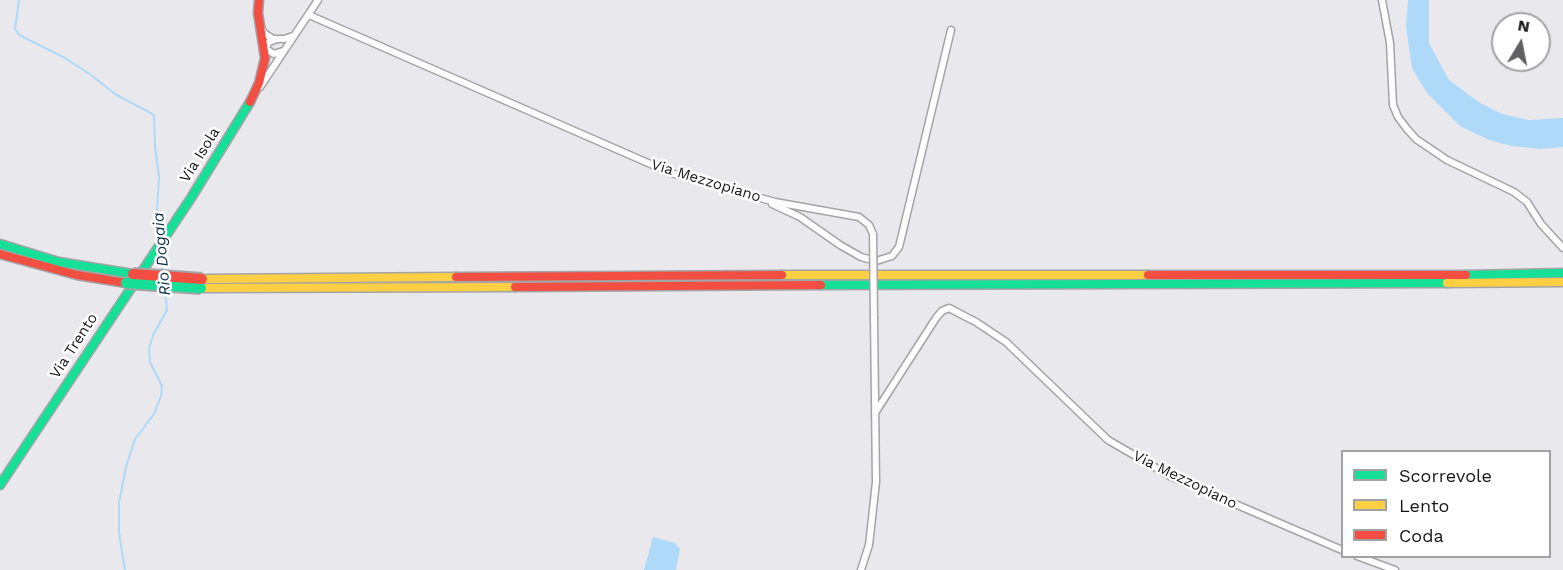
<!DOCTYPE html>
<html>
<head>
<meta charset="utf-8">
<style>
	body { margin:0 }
	#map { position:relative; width:1563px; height:570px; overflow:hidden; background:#e9e8ed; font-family:"Work Sans",sans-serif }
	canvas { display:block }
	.legend { position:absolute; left:1341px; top:450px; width:210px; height:108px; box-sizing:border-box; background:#fff; border:2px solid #a2a2a3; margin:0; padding:8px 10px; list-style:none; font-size:18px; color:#171719 }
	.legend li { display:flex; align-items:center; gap:12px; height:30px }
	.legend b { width:30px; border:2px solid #a2a2a3 }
	.north { position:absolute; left:1491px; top:12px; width:60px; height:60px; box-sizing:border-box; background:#fff; border:2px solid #a2a2a3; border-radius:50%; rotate:10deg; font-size:16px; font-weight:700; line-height:24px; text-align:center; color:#171719 }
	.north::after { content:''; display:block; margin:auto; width:21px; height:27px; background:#606063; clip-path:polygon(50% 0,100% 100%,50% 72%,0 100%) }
</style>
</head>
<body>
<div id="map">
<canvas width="1563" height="570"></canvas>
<ul class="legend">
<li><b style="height:8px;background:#16e098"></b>Scorrevole</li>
<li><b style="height:8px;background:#ffcf43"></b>Lento</li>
<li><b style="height:8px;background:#f24e42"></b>Coda</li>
</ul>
<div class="north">N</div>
</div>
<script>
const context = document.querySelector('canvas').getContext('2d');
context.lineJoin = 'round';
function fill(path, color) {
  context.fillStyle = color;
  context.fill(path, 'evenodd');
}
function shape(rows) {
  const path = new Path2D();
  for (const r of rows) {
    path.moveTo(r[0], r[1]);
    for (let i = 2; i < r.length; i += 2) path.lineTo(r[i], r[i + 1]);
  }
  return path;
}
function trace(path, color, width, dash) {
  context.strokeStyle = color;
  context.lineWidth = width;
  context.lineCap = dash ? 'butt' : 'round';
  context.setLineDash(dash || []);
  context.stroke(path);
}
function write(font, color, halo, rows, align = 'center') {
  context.font = font + ' "Work Sans",sans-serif';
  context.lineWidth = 5;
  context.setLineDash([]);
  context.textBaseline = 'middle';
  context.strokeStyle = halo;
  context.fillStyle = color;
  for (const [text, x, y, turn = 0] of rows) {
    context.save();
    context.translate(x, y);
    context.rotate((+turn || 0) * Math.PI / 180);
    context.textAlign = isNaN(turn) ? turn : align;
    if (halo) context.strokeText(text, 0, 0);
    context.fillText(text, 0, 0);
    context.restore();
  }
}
const water = shape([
	[1408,0,1429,0,1429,43,1449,80,1480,103,1502,114,1529,120,1563,118,1563,147,1541,149,1512,146,1489,140,1460,126,1427,93,1412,68,1406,27],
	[653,537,675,543,680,549,676,570,644,570]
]);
const stream = shape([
	[19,0,15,29,19,35,65,58,91,75,115,94,154,115,155,147,159,177,156,226,158,243],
	[160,252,163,273],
	[125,570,119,533,119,503,126,467,135,439,154,414,161,396,162,386,150,362,149,349,153,335,167,310,165,290]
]);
const street = shape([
	[1382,0,1390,43,1393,105,1398,117,1407,129,1416,139,1447,160,1514,192,1527,202,1541,224,1563,248],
	[309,15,671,173,775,202,859,217,869,225,873,234],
	[261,28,264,33,273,39,284,39,293,36],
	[277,39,269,42,265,48,274,54,283,51],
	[260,87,318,0],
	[772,204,800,217,840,245,861,257,876,261,892,256,899,247,951,30],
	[875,413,936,318,942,311,949,308,976,322,1006,342,1108,440,1170,476,1342,550],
	[1357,556,1395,570],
	[861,570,869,545,876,482,874,318]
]);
const fast = shape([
	[0,244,59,262,133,274],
	[1466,275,1563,273],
	[821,285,1447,283],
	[0,485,191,198,250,102]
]);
const slow = shape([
	[782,275,1148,275],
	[202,279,456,277],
	[1447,283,1563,282],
	[201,288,515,287]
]);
const jam = shape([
	[250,102,259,83,265,58,258,13,259,0],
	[0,254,77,275,126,283],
	[1148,275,1466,275],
	[456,277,782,275],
	[515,287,821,285]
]);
const streetBridge = shape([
	[873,234,874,318]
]);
const fastBridge = shape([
	[126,283,201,288]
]);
const jamBridge = shape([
	[133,274,202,279]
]);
const streetNames = [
	["Via Isola",200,155,-58],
	["Via Mezzopiano",706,181,17],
	["Via Trento",74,346,-57],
	["Via Mezzopiano",1185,480,26]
];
const waterNames = [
	["Rio Dogaia",162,254,-95]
];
fill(water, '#aed9f8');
trace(stream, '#aed9f8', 2);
trace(street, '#a4a4a7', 9);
trace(fast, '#a4a4a7', 11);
trace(slow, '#a4a4a7', 11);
trace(jam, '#a4a4a7', 11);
trace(street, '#fcfcfc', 6);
trace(fast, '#16e098', 8);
trace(slow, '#ffcf43', 8);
trace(jam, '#f24e42', 8);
trace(streetBridge, '#a4a4a7', 9, []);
trace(fastBridge, '#a4a4a7', 14, []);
trace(jamBridge, '#a4a4a7', 14, []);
trace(streetBridge, '#fcfcfc', 6);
trace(fastBridge, '#16e098', 10);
trace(jamBridge, '#f24e42', 10);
write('15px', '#171719', '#fff', streetNames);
write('italic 16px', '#0d3146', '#fff', waterNames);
</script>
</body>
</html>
